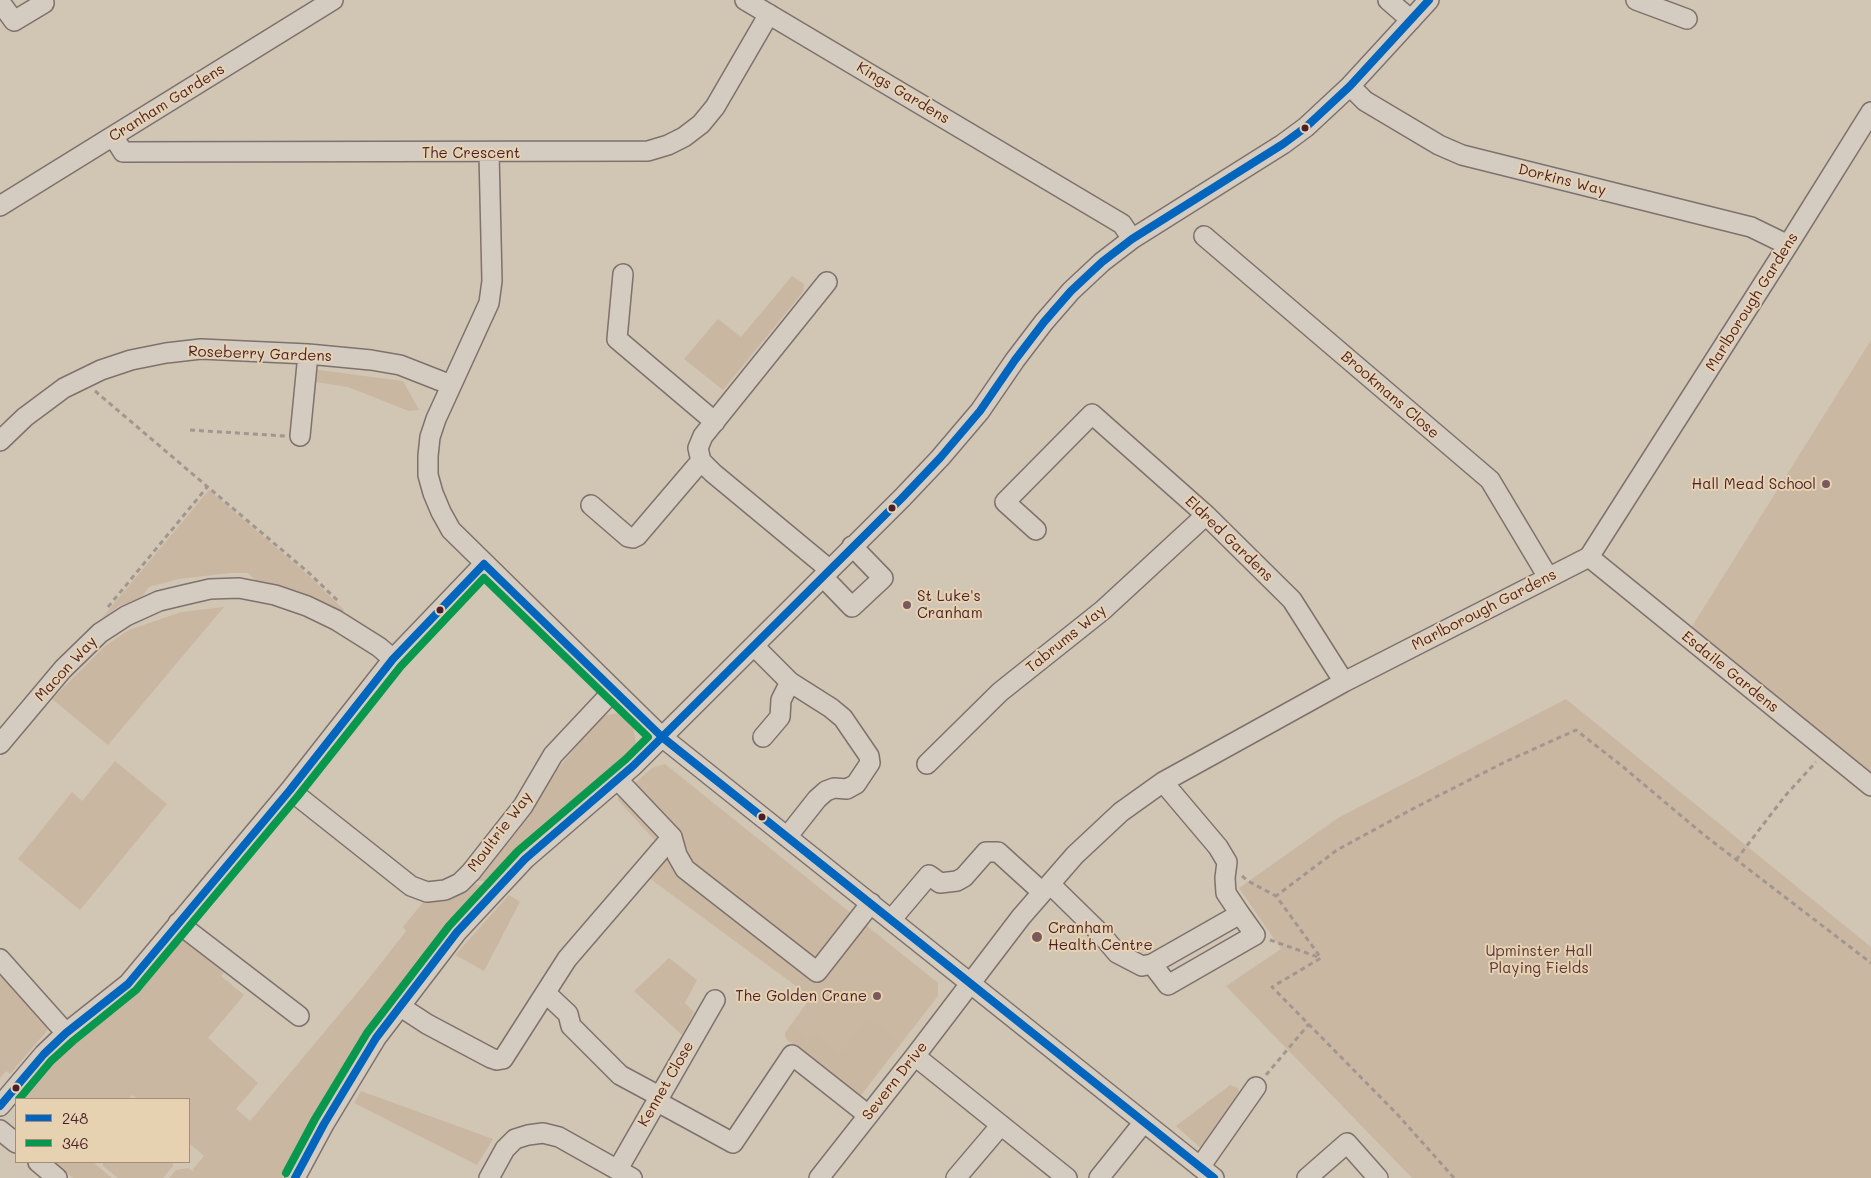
<!DOCTYPE html>
<html>
<head>
<meta charset="utf-8">
<style>
	body { margin:0 }
	#map { position:relative; width:1871px; height:1178px; overflow:hidden; background:#d1c5b4; font-family:Mali,sans-serif }
	canvas { display:block }
	.legend { position:absolute; left:15px; top:1098px; width:175px; height:65px; box-sizing:border-box; background:#e6d2b0; border:1px solid #a88a7b; margin:0; padding:6px 9px; list-style:none; font-size:15px; color:#4a1f2b }
	.legend li { display:flex; align-items:center; gap:10px; height:25px }
	.legend b { width:25px; border:1px solid #a88a7b }
</style>
</head>
<body>
<div id="map">
<canvas width="1871" height="1178"></canvas>
<ul class="legend">
<li><b style="height:6px;background:#0065bd"></b>248</li>
<li><b style="height:6px;background:#07984d"></b>346</li>
</ul>
</div>
<script>
const context = document.querySelector('canvas').getContext('2d');
context.lineJoin = 'round';
function fill(path, color) {
  context.fillStyle = color;
  context.fill(path, 'evenodd');
}
function shape(rows) {
  const path = new Path2D();
  for (const r of rows) {
    path.moveTo(r[0], r[1]);
    for (let i = 2; i < r.length; i += 2) path.lineTo(r[i], r[i + 1]);
  }
  return path;
}
function trace(path, color, width, dash) {
  context.strokeStyle = color;
  context.lineWidth = width;
  context.lineCap = dash ? 'butt' : 'round';
  context.setLineDash(dash || []);
  context.stroke(path);
}
function write(font, color, halo, rows, align = 'center') {
  context.font = font + ' Mali,sans-serif';
  context.lineWidth = 4;
  context.setLineDash([]);
  context.textBaseline = 'middle';
  context.strokeStyle = halo;
  context.fillStyle = color;
  for (const [text, x, y, turn = 0] of rows) {
    context.save();
    context.translate(x, y);
    context.rotate((+turn || 0) * Math.PI / 180);
    context.textAlign = isNaN(turn) ? turn : align;
    if (halo) context.strokeText(text, 0, 0);
    context.fillText(text, 0, 0);
    context.restore();
  }
}
const built = shape([
	[1871,340,1871,772,1691,628],
	[665,764,938,983,938,996,861,1095,786,1039,785,1033,811,997,645,875,658,844,617,799,652,768]
]);
const green = shape([
	[792,276,804,284,803,292,723,390,684,359,718,319,741,337],
	[311,369,403,381,419,410,409,411,348,387,309,381],
	[209,490,307,574,344,610,343,612,314,597,285,587,255,580,248,573,230,573,179,579,149,587,141,598,119,606,102,618],
	[224,607,108,745,52,699,105,646,129,630,181,612],
	[1566,699,1871,947,1871,1178,1412,1178,1226,986,1281,949,1239,888,1338,818],
	[619,713,633,727,636,743,625,760,555,819,491,882,472,880,520,823,556,771,601,716],
	[115,761,167,804,80,910,18,859,72,792,82,801],
	[472,884,489,886,450,928,372,1029,332,1093,282,1178,169,1178,176,1170,188,1168,194,1172,193,1169,204,1156,189,1143,189,1099,137,1099,132,1095,128,1099,21,1099,42,1072,69,1045,127,1001,180,940,187,937,228,967,221,976,244,995,208,1038,258,1083,236,1109,250,1121,367,981,406,931,403,927,424,901,448,900,462,894],
	[509,895,520,902,484,971,455,955],
	[669,958,697,980,685,1003,694,1012,682,1035,634,991],
	[0,968,46,1020,48,1028,45,1033,10,1074,6,1071,0,1078],
	[869,1018,900,1044,861,1095,786,1039,785,1033,790,1026,810,1040,816,1034,840,1054],
	[1230,1085,1238,1088,1240,1098,1204,1151,1176,1126],
	[361,1091,493,1139,477,1165,354,1103],
	[54,1162,97,1162,95,1164,112,1178,73,1178],
	[103,1162,172,1162,173,1166,163,1178,118,1178,103,1166]
]);
const path = shape([
	[95,391,309,573,338,601],
	[190,430,285,436],
	[108,607,208,486],
	[1736,860,1785,796,1816,762],
	[1242,876,1248,881,1276,896],
	[1270,940,1321,958],
	[1266,1075,1309,1024],
	[1454,1178,1398,1115,1272,987,1321,958,1276,896,1337,850,1418,806,1505,762,1576,730,1622,766,1704,835,1871,963]
]);
const minor = shape([
	[745,0,1122,224,1132,239],
	[1388,0,1411,20],
	[1636,0,1687,19],
	[0,2,14,21,44,3],
	[1350,86,1365,101,1439,145,1462,155,1751,227,1788,245],
	[113,136,123,152,648,151,668,145,684,137,701,124,715,107,769,14],
	[489,153,492,281,489,303,436,419,430,437,428,456,428,475,433,493,441,512,451,530,662,737,1214,1178],
	[0,206,333,0],
	[1204,236,1490,480,1548,577],
	[623,274,617,339,715,422],
	[827,282,703,436,698,448,701,461,713,473,830,570],
	[300,436,308,354],
	[0,441,25,417,64,388,101,370,131,360,166,353,201,349,308,354,371,360,400,365,451,385],
	[591,505,628,537,633,538,637,536,701,461],
	[1036,530,1005,502,1092,414,1206,515,1292,600,1344,682],
	[1589,557,1871,786],
	[823,577,852,607,883,578,852,546],
	[754,646,790,682,831,708,843,718,869,756,870,763,856,784,847,789,834,788,826,791,817,799,787,837],
	[763,737,780,717,781,700,790,682],
	[0,744,63,669,100,633,126,616,159,601,184,595,210,589,239,588,275,595,307,606,336,620,379,647,393,659],
	[927,764,1000,692,1103,610,1206,515],
	[617,779,672,837,677,855,685,869,817,972,871,903],
	[1163,782,1218,847,1227,862,1225,878,1226,893,1240,914],
	[290,790,411,886,427,892,445,890,460,883,471,872,523,806,553,755,614,690],
	[1050,884,1100,933,1117,953,1142,966,1152,964,1240,914,1255,935,1168,985,1152,964],
	[891,920,929,875,940,883,957,881,964,877,986,852,998,852,1042,892],
	[178,923,299,1016],
	[0,959,66,1033],
	[550,997,568,1014,571,1026,620,1075,659,1096],
	[401,1007,427,1024,491,1058,497,1060,503,1059,567,959,672,837],
	[915,1056,1067,1178],
	[656,1101,733,1143,792,1055,868,1115],
	[0,1106,44,1054,66,1033,128,984,290,790,393,659,484,564],
	[0,1130,16,1143],
	[38,1162,57,1178],
	[1200,1167,1256,1087],
	[618,1169,715,1000],
	[295,1178,324,1124,376,1038,457,932,525,859,633,766,902,498,940,458,980,411,1015,360,1044,322,1071,291,1102,262,1132,239,1283,144,1306,127,1350,86,1429,0],
	[489,1178,505,1149,515,1139,528,1135,543,1133,559,1137,632,1178],
	[819,1178,915,1056,1021,917,1075,855,1121,812,1163,782,1344,682,1589,557,1788,245,1871,112],
	[956,1178,1001,1125],
	[1099,1178,1144,1122],
	[1307,1178,1347,1143,1378,1178]
]);
const bus1 = shape([
	[484,564,662,737,1214,1178],
	[0,1106,44,1054,66,1033,128,984,290,790,393,659,484,564],
	[295,1178,324,1124,376,1038,457,932,525,859,633,766,902,498,940,458,980,411,1015,360,1044,322,1071,291,1102,262,1132,239,1283,144,1306,127,1350,86,1429,0]
]);
const bus2 = shape([
	[19,1099,51,1061,73,1041,136,990,298,796,401,666,484,578,648,737,626,759,518,851,449,926,367,1033,315,1119,286,1173]
]);
const markers = [
	[1305,128,4.5,"#4a1f2b"],
	[1826,484,5,"#79595b"],
	[892,508,4.5,"#4a1f2b"],
	[907,605,5,"#79595b"],
	[440,610,4.5,"#4a1f2b"],
	[762,817,4.5,"#4a1f2b"],
	[1037,937,6,"#79595b"],
	[877,996,5,"#79595b"],
	[16,1088,4.5,"#4a1f2b"]
];
const streetNames = [
	["Kings Gardens",903,93,31],
	["Cranham Gardens",167,103,-32],
	["The Crescent",471,153],
	["Dorkins Way",1562,180,14],
	["Marlborough Gardens",1752,302,-58],
	["Roseberry Gardens",260,354,2],
	["Brookmans Close",1390,395,41],
	["Eldred Gardens",1229,539,44],
	["Marlborough Gardens",1484,610,-27],
	["Tabrums Way",1066,639,-39],
	["Macon Way",66,669,-47],
	["Esdaile Gardens",1730,672,39],
	["Moultrie Way",500,832,-53],
	["Severn Drive",895,1081,-52],
	["Kennet Close",666,1084,-60]
];
const poiNames = [
	["Hall Mead School",1816,484],
	["St Luke's",917,596,"left"],
	["Cranham",917,613,"left"],
	["Cranham",1048,928,"left"],
	["Health Centre",1048,945,"left"],
	["The Golden Crane",867,996]
];
const parkNames = [
	["Upminster Hall",1539,951],
	["Playing Fields",1539,968]
];
fill(built, '#cbb8a2');
fill(green, '#cab7a2');
trace(minor, '#7f716c', 22);
trace(path, '#a19790', 3, [5, 4]);
trace(minor, '#d4ccc0', 19);
trace(bus1, '#0065bd', 8);
trace(bus2, '#07984d', 8);
for (const [x, y, r, color] of markers) {
  const dot = new Path2D();
  dot.arc(x, y, r, 0, 2 * Math.PI);
  context.fillStyle = color;
  context.fill(dot);
  trace(dot, '#e6d2b0', 2);
}
write('15px', '#4a1f2b', '#e6d2b0', streetNames);
write('15px', '#4a1f2b', '#e6d2b0', poiNames, 'right');
write('15px', '#5c343b', '#e6d2b0', parkNames);
</script>
</body>
</html>
